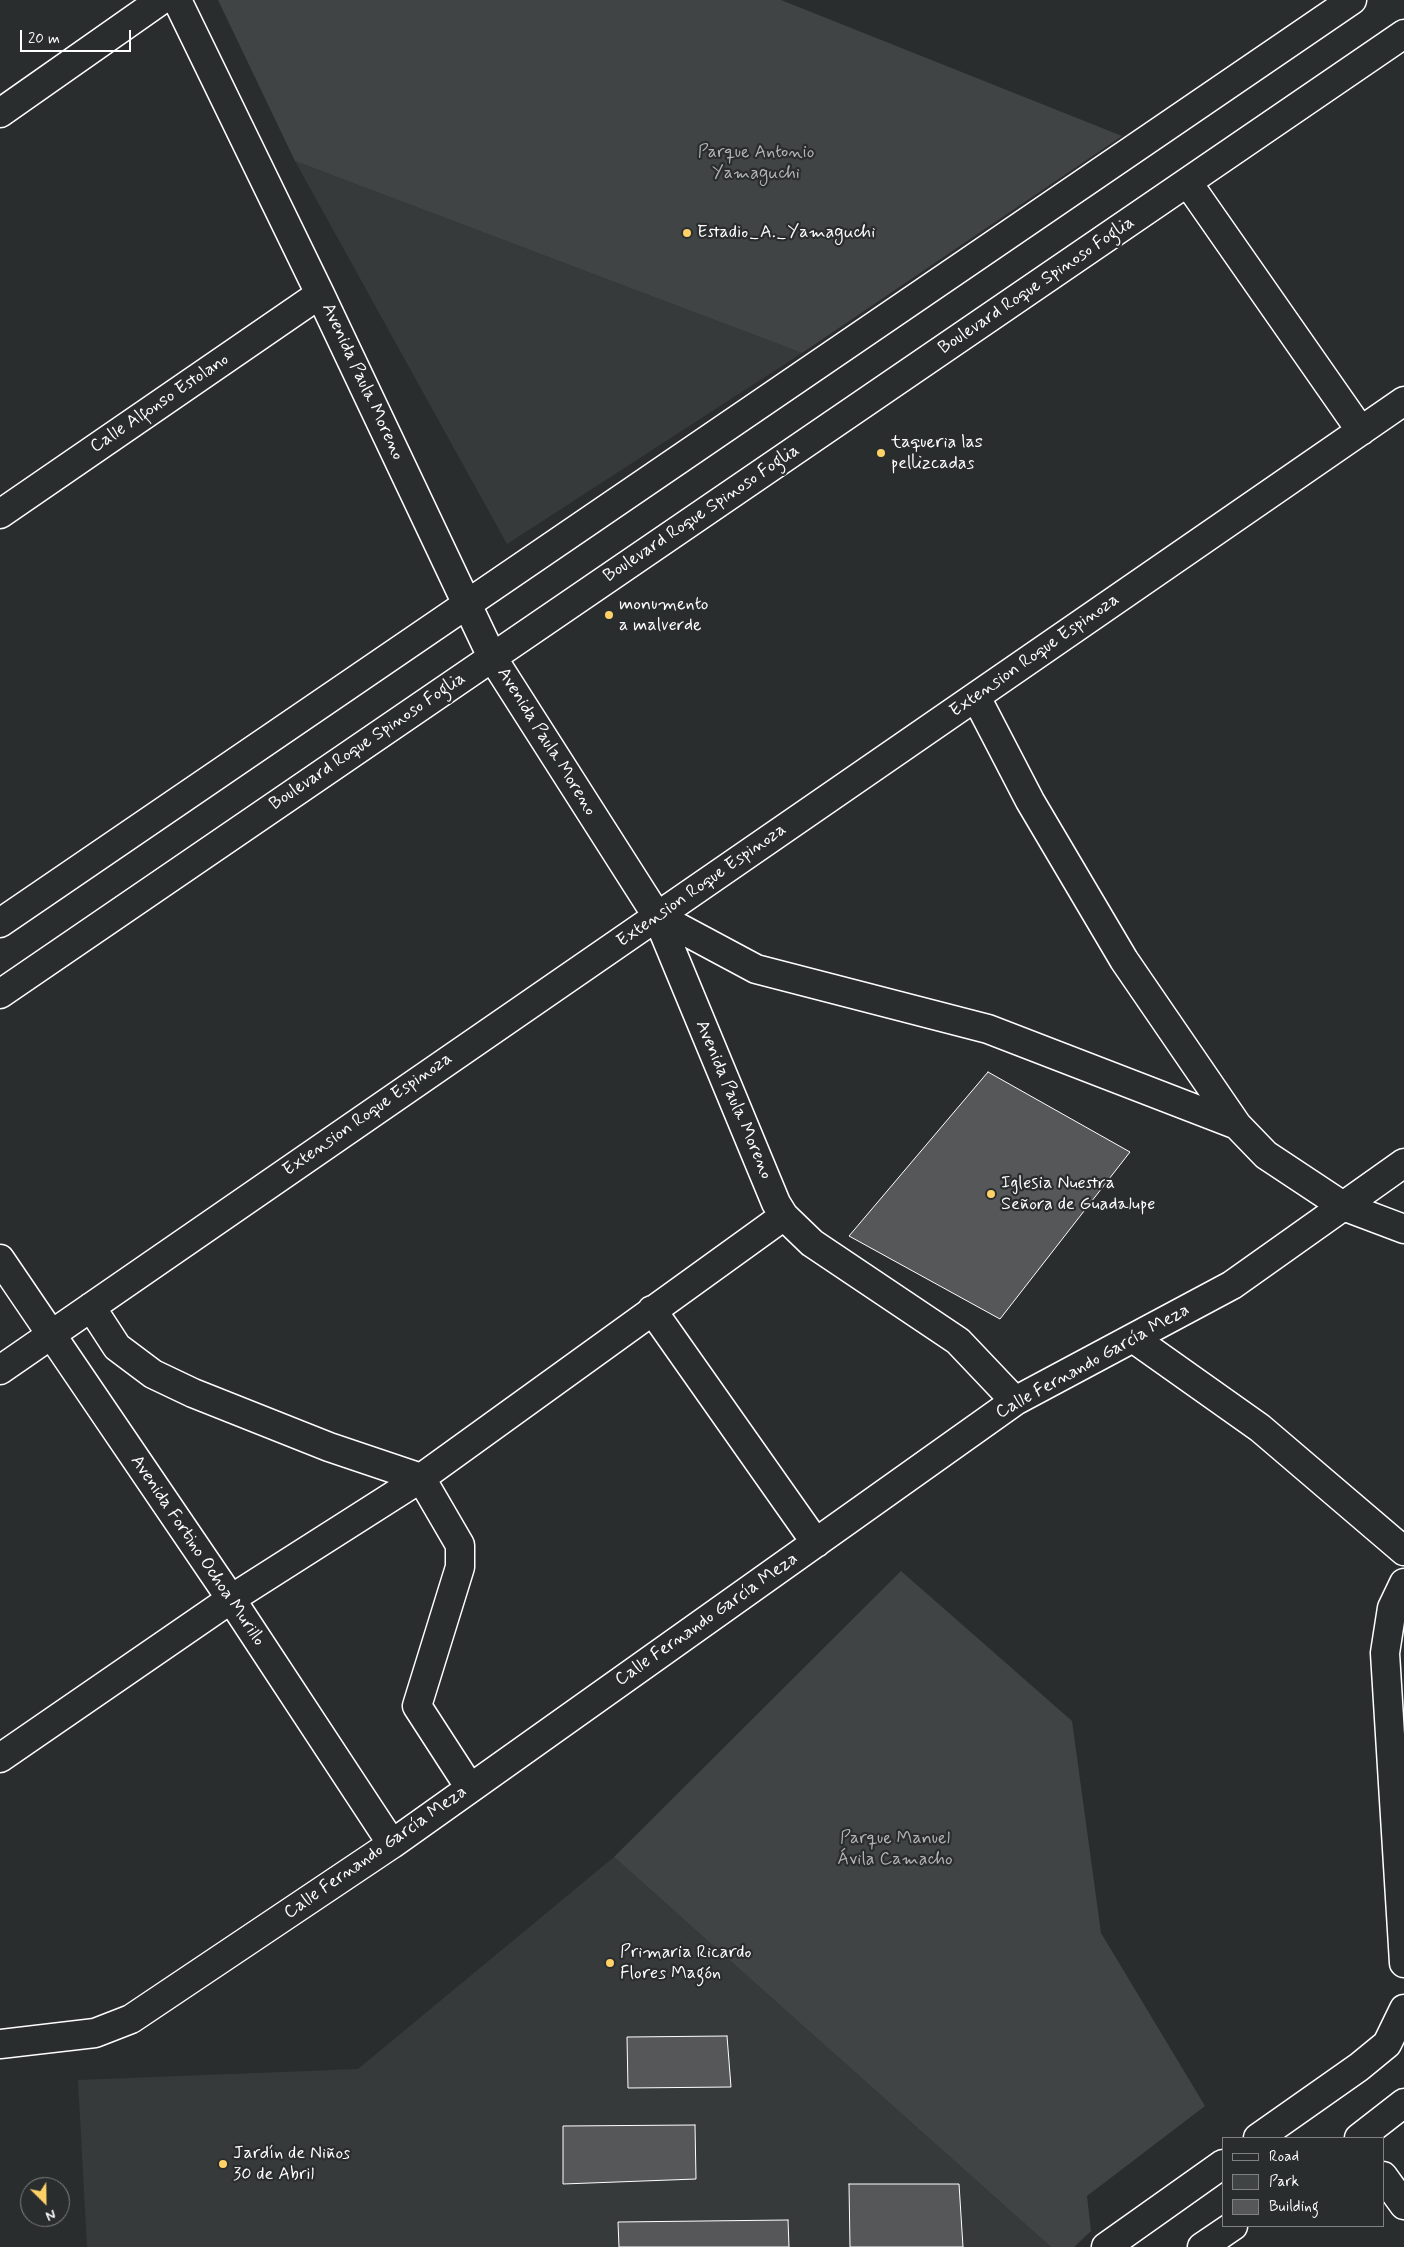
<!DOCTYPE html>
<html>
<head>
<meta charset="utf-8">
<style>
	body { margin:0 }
	#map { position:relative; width:1404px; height:2247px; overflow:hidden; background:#2a2d2e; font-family:Mynerve,sans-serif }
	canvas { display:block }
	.legend { position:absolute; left:1222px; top:2137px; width:162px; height:90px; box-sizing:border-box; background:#2a2d2e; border:1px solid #7f8182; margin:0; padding:6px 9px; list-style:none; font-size:15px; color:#fff }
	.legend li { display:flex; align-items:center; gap:10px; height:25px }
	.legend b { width:25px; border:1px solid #7f8182 }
	.north { position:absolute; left:20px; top:2177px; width:50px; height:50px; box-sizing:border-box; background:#2a2d2e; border:1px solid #7f8182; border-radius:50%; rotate:157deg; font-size:14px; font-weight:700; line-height:20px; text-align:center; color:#fff }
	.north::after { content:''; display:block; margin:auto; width:18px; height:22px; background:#ffd166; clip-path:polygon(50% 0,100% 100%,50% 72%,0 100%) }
	.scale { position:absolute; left:20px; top:30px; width:111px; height:22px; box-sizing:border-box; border:2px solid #fff; border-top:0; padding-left:6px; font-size:15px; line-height:18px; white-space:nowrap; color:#fff; -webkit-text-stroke:4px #2a2d2e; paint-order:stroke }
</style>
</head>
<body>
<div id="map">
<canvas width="1404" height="2247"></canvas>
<ul class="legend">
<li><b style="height:6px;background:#2a2d2e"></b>Road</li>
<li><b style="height:14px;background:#414445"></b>Park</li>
<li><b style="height:14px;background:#555758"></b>Building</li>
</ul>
<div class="north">N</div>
<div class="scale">20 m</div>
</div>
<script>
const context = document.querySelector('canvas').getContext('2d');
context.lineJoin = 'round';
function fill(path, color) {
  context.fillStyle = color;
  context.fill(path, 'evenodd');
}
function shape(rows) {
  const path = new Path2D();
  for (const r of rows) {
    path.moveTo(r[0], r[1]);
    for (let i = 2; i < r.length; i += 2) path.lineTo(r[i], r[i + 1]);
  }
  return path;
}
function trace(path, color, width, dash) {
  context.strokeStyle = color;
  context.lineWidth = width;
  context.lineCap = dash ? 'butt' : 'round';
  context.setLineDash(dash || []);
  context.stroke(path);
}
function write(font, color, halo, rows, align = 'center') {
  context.font = font + ' Mynerve,sans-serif';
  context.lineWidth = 4.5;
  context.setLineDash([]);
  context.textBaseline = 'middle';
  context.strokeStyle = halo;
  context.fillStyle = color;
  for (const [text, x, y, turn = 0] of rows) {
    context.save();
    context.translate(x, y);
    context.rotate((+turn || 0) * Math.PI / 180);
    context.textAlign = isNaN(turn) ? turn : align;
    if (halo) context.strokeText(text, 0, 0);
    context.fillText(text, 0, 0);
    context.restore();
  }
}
const built = shape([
	[295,161,802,353,507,544],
	[614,1857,1051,2247,87,2247,78,2080,358,2069]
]);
const green = shape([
	[218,0,781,0,1122,136,802,353,295,161],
	[901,1571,1072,1721,1101,1933,1205,2106,1087,2196,1091,2231,1074,2247,1051,2247,614,1857]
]);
const building = shape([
	[988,1072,1130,1152,1000,1319,849,1236,988,1072],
	[727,2036,731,2087,628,2088,627,2037,727,2036],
	[695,2125,696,2179,563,2184,563,2126,695,2125],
	[849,2184,959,2184,963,2247,850,2247,849,2184],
	[788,2220,789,2247,619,2247,618,2222,788,2220]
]);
const minor = shape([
	[177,0,320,294,492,657,657,916,776,1203,784,1216,812,1243,958,1341,1015,1401],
	[0,113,161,0],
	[1188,183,1361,431],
	[0,514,320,294],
	[976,697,1030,801,1124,960,1237,1125,1266,1155,1343,1206,1404,1229],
	[657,916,756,969,988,1029,1237,1125],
	[0,923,1352,0],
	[0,994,1404,34],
	[0,1259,231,1599,392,1844],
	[91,1307,117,1347,153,1374,193,1393,329,1447,421,1478,460,1545,460,1567,417,1706,470,1788],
	[652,1310,816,1543],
	[1133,1338,1260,1428,1404,1551],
	[0,1370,1404,401],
	[1404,1583,1392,1608,1385,1653,1404,1963],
	[0,1758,231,1599,421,1478,784,1216],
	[0,2044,95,2033,131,2019,392,1844,1015,1401,1232,1285,1404,1163],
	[1258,2138,1359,2067,1387,2044,1404,2009],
	[1359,2138,1404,2103],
	[1383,2176,1404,2205],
	[1106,2247,1223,2164],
	[1202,2247,1233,2226]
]);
const markers = [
	[687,233,5,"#ffd166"],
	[881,453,5,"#ffd166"],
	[609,615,5,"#ffd166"],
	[991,1194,5,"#ffd166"],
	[610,1963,5,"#ffd166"],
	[223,2164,5,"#ffd166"]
];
const parkNames = [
	["Parque Antonio",756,153],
	["Yamaguchi",756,174],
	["Parque Manuel",895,1839],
	["Ávila Camacho",895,1860]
];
const poiNames = [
	["Estadio_A._Yamaguchi",697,233],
	["taqueria las",891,443],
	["pellizcadas",891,464],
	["monumento",619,605],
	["a malverde",619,626],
	["Iglesia Nuestra",1001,1184],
	["Señora de Guadalupe",1001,1205],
	["Primaria Ricardo",620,1953],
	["Flores Magón",620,1974],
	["Jardín de Niños",233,2154],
	["30 de Abril",233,2175]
];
const streetNames = [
	["Boulevard Roque Spinoso Foglia",1037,286,-34],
	["Avenida Paula Moreno",362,382,65],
	["Calle Alfonso Estolano",160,404,-34],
	["Boulevard Roque Spinoso Foglia",702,514,-34],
	["Extension Roque Espinoza",1035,656,-35],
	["Boulevard Roque Spinoso Foglia",368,742,-34],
	["Avenida Paula Moreno",546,742,58],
	["Extension Roque Espinoza",702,886,-35],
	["Avenida Paula Moreno",733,1100,67],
	["Extension Roque Espinoza",368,1115,-35],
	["Calle Fernando García Meza",1093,1362,-29],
	["Avenida Fortino Ochoa Murillo",197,1551,56],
	["Calle Fernando García Meza",707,1620,-35],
	["Calle Fernando García Meza",376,1853,-35]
];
fill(built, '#373a3b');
fill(green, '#414445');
fill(building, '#555758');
trace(building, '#fff', 1);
trace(minor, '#fff', 31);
trace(minor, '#2a2d2e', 28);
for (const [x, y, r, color] of markers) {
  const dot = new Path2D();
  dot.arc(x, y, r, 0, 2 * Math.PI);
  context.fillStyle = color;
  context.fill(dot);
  trace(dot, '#2a2d2e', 2);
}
write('18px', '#b3b4b5', '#2a2d2e', parkNames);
write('18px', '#fff', '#2a2d2e', poiNames, 'left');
write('18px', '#fff', '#2a2d2e', streetNames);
</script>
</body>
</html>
